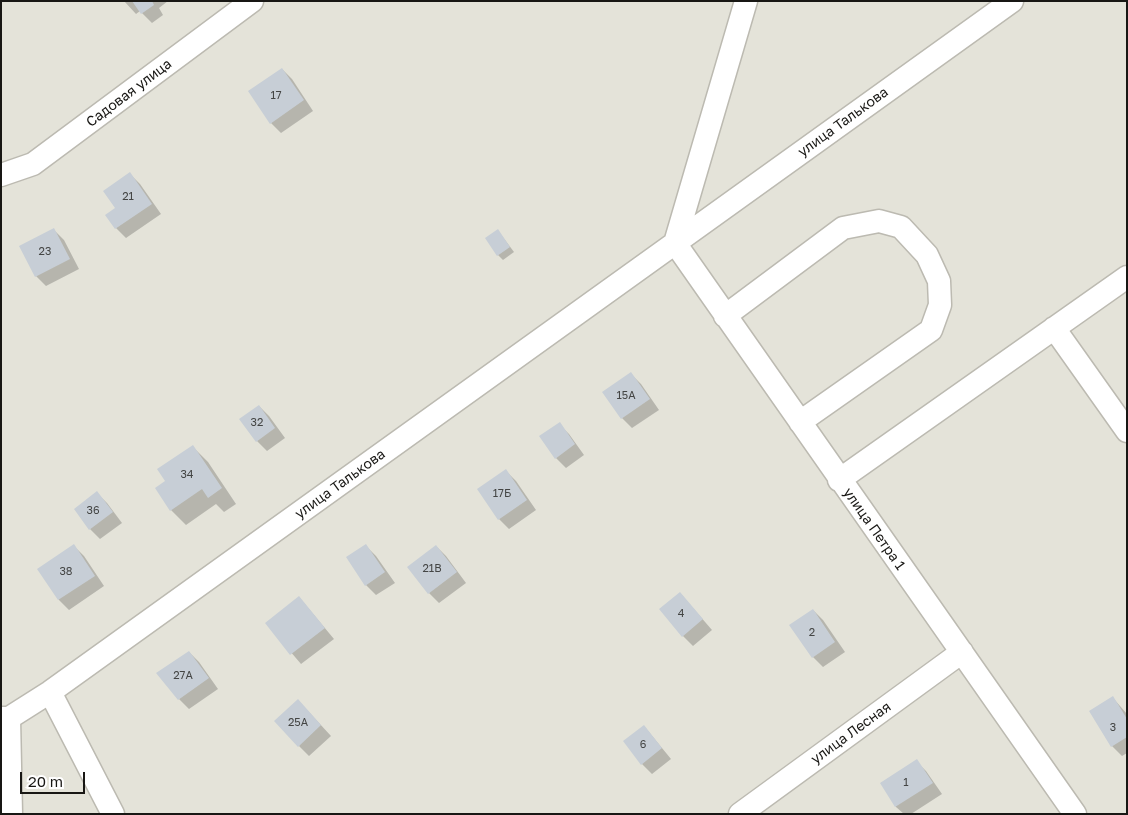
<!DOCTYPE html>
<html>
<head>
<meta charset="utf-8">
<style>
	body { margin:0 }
	#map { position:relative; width:1128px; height:815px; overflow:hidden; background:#e4e3d9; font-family:"Golos Text",sans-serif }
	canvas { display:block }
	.frame { position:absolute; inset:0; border:2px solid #181714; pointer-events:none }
	.scale { position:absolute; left:20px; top:772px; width:65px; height:22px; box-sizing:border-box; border:2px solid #181714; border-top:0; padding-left:6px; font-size:15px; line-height:18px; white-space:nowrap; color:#181714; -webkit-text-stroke:4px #fff; paint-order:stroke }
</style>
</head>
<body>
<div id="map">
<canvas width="1128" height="815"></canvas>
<div class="frame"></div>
<div class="scale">20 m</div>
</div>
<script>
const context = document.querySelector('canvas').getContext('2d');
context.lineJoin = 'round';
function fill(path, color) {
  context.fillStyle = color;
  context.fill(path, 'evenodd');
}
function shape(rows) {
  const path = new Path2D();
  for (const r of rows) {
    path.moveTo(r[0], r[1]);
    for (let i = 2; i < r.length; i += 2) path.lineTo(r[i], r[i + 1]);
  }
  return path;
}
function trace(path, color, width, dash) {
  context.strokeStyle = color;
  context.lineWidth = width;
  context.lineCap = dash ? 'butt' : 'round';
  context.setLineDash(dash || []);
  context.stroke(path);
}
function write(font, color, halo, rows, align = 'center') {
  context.font = font + ' "Golos Text",sans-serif';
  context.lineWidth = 4.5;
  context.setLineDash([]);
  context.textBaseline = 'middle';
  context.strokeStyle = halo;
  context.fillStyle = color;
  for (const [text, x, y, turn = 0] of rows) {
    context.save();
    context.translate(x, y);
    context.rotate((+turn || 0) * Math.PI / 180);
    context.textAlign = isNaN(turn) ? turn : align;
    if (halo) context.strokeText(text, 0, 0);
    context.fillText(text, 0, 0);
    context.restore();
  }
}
const shadow = shape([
	[124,1,168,1,159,8,163,15,152,23,140,11,136,14],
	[282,69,292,79,313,111,281,133,271,123],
	[130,174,140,184,161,214,126,238,116,228,107,215,117,208],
	[54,230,64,240,79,269,46,286,36,276],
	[502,236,514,252,503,260,498,255],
	[631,374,641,384,659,410,632,428,622,418],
	[259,406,269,416,285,438,267,451,257,441],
	[559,424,569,434,584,455,566,468,556,458],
	[193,447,208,462,236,504,224,512,216,504,186,525,171,510,167,481],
	[506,471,516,481,536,510,509,529,499,519],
	[97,493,107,503,122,523,100,539,90,529],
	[74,546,84,556,104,586,69,610,59,600,39,569],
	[366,546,376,556,395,583,376,595,366,585],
	[436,546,446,556,466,583,439,603,429,593],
	[680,593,712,630,693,646,683,636],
	[299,597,334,639,301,664,266,623],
	[813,610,823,620,845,652,823,667,813,657],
	[189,652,199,662,218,689,189,709,179,699],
	[1113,698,1127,714,1127,753,1122,756,1112,746],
	[308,711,331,736,309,756,299,746],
	[644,726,671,759,652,774,642,764],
	[916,761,926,771,942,794,911,814,904,814,896,807,881,783]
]);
const building = shape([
	[132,1,152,1,154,5,141,14],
	[282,68,304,100,270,124,248,91],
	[130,172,152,204,115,229,105,215,115,208,103,191],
	[54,228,70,259,35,277,19,246],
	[498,229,510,247,497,256,485,238],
	[631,372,650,399,621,419,602,392],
	[259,405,275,428,256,442,239,419],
	[560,422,575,444,555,459,539,436],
	[193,445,222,488,208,498,202,489,170,511,155,488,165,481,157,469],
	[506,469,527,500,498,520,477,489],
	[97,491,113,512,89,530,74,509],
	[74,544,95,576,58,600,37,569],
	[366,544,385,572,365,586,346,557],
	[436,545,457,572,428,594,407,567],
	[680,592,703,619,682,637,659,609],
	[299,596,325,628,290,655,265,623],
	[813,609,835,642,812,658,789,625],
	[189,651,209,678,178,700,156,673],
	[1113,696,1127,719,1127,737,1111,747,1089,711],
	[298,699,321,725,298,747,274,721],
	[644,725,662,748,641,765,623,741],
	[917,759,933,783,895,807,880,783]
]);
const minor = shape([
	[746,1,675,243,1075,814],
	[1,175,33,164,252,1],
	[725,316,843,228,879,221,901,227,927,255,939,281,940,305,931,330,800,422],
	[1054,328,1127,431],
	[839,480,1127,277],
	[50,692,113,814],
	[1,718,9,718,50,692,1012,1],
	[9,718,11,814],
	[740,814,962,652]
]);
const numberNames = [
	["17",276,96],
	["21",128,197],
	["23",45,252],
	["15А",626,396],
	["32",257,423],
	["34",187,475],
	["17Б",502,494],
	["36",93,511],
	["21В",432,569],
	["38",66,572],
	["4",681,614],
	["2",812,633],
	["27А",183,676],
	["25А",298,723],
	["3",1113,728],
	["6",643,745],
	["1",906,783]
];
const streetNames = [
	["Садовая улица",129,93,-37],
	["улица Талькова",843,122,-36],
	["улица Талькова",340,484,-36],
	["улица Петра 1",874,529,55],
	["улица Лесная",851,733,-36]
];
fill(shadow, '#0003');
fill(building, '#c7ced6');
trace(minor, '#bcbab1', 25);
trace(minor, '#fff', 22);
write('11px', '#444544', null, numberNames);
write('14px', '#181714', '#fff', streetNames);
</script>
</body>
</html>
